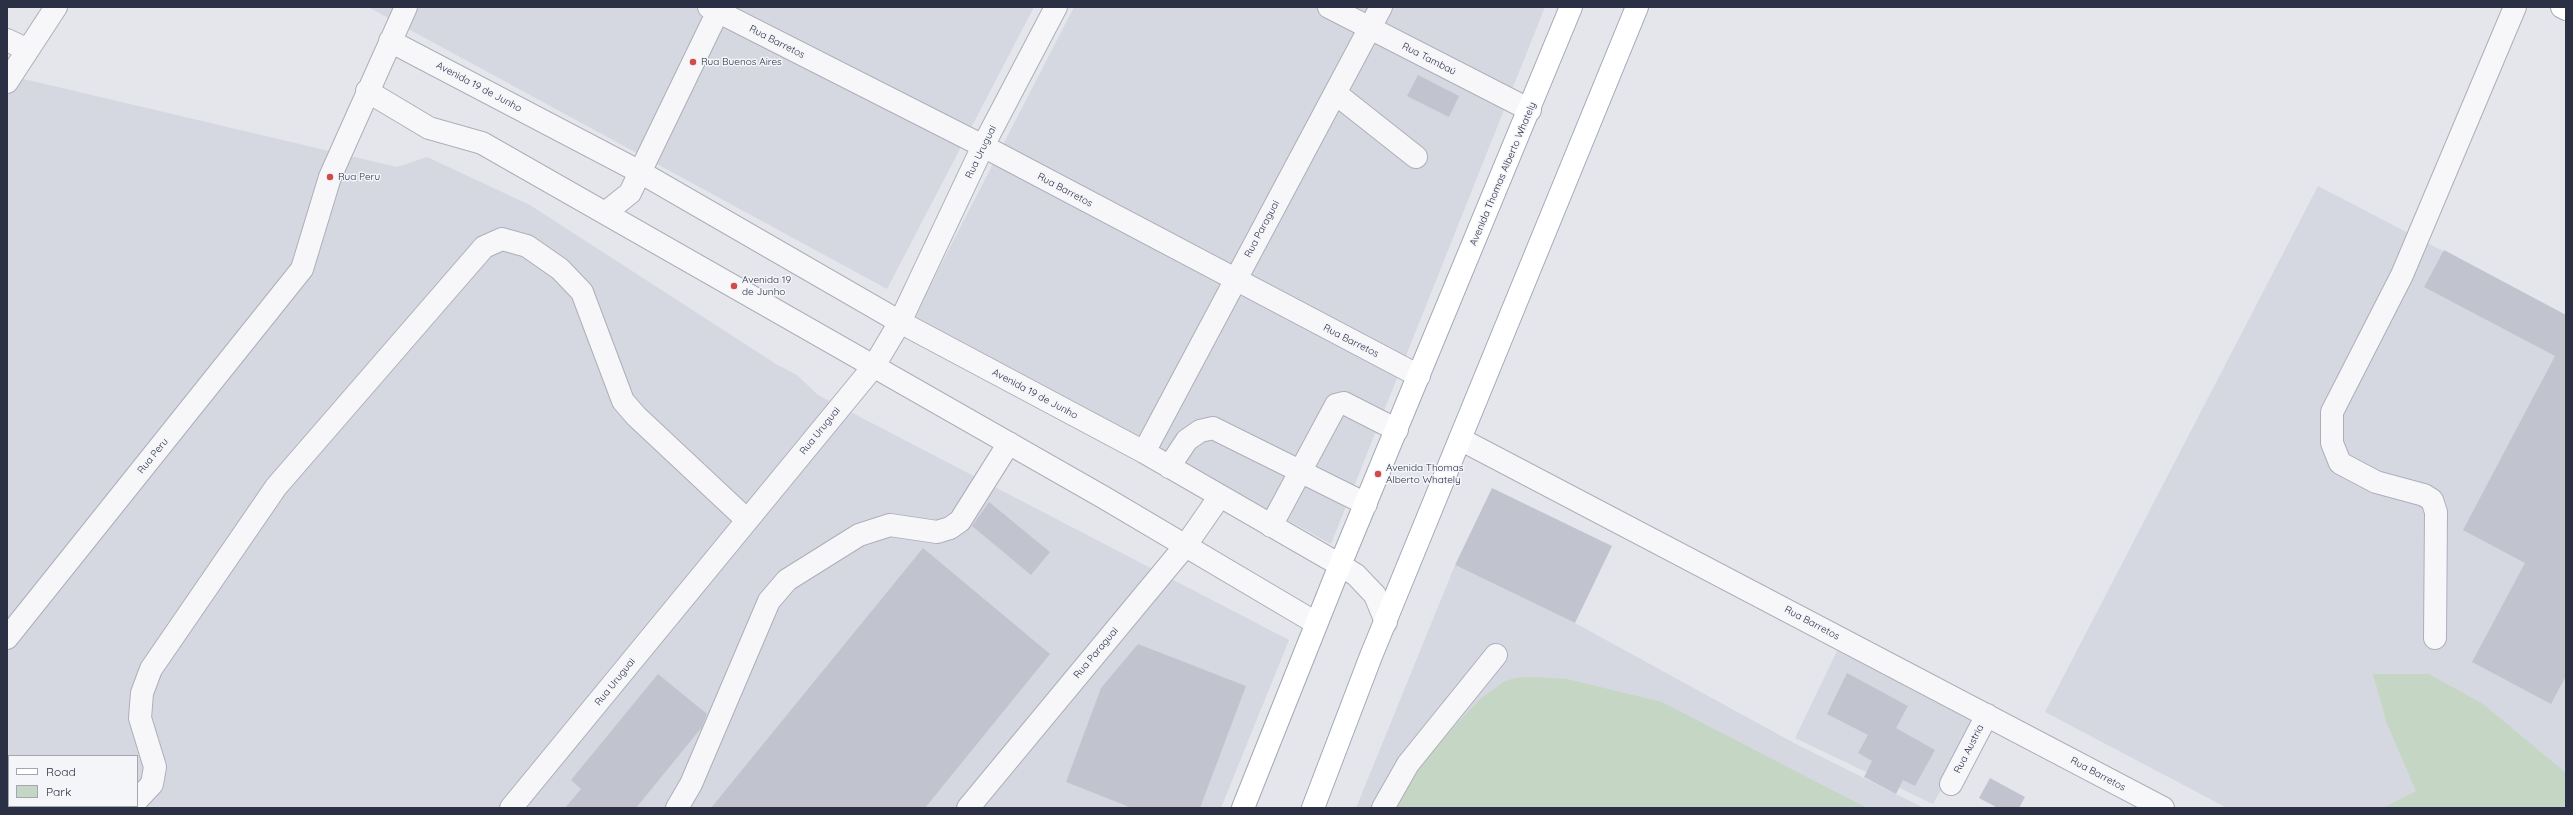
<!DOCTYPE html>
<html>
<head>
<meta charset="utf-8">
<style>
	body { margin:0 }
	#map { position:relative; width:2573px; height:815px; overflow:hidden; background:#e4e6ec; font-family:Quicksand,sans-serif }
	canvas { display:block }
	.frame { position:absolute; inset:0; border:8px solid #2b3044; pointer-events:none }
	.legend { position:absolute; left:8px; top:755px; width:130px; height:52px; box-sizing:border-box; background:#f4f5f9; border:1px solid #a4a6b1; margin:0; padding:5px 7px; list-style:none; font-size:12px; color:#2b3044 }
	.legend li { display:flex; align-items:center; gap:8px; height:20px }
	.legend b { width:20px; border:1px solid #a4a6b1 }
</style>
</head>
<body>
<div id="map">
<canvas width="2573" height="815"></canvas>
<div class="frame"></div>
<ul class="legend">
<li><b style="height:5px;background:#fff"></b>Road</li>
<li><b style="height:11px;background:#c6d6c5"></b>Park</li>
</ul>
</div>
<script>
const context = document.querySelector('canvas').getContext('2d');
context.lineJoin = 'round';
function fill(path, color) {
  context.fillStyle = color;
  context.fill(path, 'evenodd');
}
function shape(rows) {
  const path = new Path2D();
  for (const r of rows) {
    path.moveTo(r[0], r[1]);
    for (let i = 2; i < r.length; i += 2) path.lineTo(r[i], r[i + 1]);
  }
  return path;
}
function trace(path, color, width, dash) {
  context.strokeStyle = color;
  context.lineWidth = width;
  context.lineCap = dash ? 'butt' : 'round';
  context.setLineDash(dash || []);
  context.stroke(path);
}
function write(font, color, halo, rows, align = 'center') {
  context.font = font + ' Quicksand,sans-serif';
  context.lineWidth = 3;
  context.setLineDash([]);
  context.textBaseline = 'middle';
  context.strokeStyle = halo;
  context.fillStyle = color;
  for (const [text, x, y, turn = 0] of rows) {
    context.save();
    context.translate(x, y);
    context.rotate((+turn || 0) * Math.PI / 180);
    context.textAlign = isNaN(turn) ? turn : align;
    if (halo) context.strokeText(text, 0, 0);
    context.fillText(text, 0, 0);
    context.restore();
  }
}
const built = shape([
	[368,7,1034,7,887,289],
	[1074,7,1545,7,1331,544,914,317],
	[7,75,397,167,427,157,530,205,776,364,797,375,818,395,1289,640,1221,808,7,808],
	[9,756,137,756,137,806,9,806],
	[2318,186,2566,315,2566,808,2227,808,2045,712],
	[1455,565,1575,623,1794,743,1924,808,1356,808],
	[1837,651,1980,721,1933,804,1795,738]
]);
const green = shape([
	[2373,674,2429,674,2483,704,2566,773,2566,808,2383,808,2416,791,2387,724],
	[1534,677,1567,679,1662,702,1867,808,1389,808,1423,760,1480,699,1505,681,1515,678]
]);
const building = shape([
	[1418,75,1459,96,1449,117,1407,96],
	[2444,250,2566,315,2566,676,2551,704,2472,662,2525,563,2463,530,2555,356,2424,287],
	[1492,488,1612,546,1575,623,1455,565],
	[989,502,1050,552,1031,575,972,526],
	[923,548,1050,654,925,808,711,808],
	[1138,644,1246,686,1200,808,1132,808,1066,782,1101,688],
	[1847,673,1908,706,1896,728,1935,750,1915,786,1903,780,1896,794,1864,777,1872,761,1858,753,1868,735,1827,714],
	[658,674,707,714,702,727,636,808,565,808,581,789,571,780],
	[1990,778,2025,797,2019,808,1998,808,1979,798]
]);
const minor = shape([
	[709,7,983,146,1419,376],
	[1329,7,1530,110],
	[7,40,28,50],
	[390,41,640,172,900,322,1144,452,1340,565,1356,575,1375,595,1386,622],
	[7,82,56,7],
	[367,91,429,128,482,143,1103,497,1316,623],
	[1335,93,1416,157],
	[605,213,630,193,720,7],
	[1460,439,2163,808],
	[1144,452,1381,7],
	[1169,467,1187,440,1200,431,1213,428,1366,504],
	[1271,526,1336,405,1344,403,1397,430],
	[7,638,302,269,330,177,406,7],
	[2435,638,2436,512,2432,500,2424,495,2376,482,2340,463,2332,443,2332,412,2402,275,2515,7],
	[1951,784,1987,715],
	[137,800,152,784,155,767,140,718,142,693,151,669,276,487,484,247,502,239,527,246,560,269,582,292,623,401,636,416,747,520],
	[511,808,874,366,900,322,983,146,1056,7],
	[677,808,691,784,769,601,787,580,859,535,890,525,937,532,950,528,960,521,1009,443],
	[968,808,1186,545,1220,496],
	[1383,808,1408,764,1496,655]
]);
const major = shape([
	[2562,7,2566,9],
	[1243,808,1340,565,1571,7],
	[1313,808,1371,656,1637,7]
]);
const markers = [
	[693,62,4,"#cf4c4a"],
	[330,177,4,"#cf4c4a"],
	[734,286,4,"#cf4c4a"],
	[1378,474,4,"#cf4c4a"]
];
const streetNames = [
	["Rua Barretos",777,42,27],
	["Rua Tambaú",1429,59,27],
	["Avenida 19 de Junho",479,87,28],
	["Rua Uruguai",981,152,-64],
	["Avenida Thomas Alberto Whately",1503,174,-67],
	["Rua Barretos",1065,190,28],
	["Rua Paraguai",1262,229,-62],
	["Rua Barretos",1351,341,27],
	["Avenida 19 de Junho",1035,394,28],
	["Rua Uruguai",820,431,-51],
	["Rua Peru",153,456,-51],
	["Rua Barretos",1812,623,28],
	["Rua Paraguai",1096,653,-50],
	["Rua Uruguai",615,682,-51],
	["Rua Austria",1969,749,-63],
	["Rua Barretos",2098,774,28]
];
const poiNames = [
	["Rua Buenos Aires",701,62],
	["Rua Peru",338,177],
	["Avenida 19",742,280],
	["de Junho",742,292],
	["Avenida Thomas",1386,468],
	["Alberto Whately",1386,480]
];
fill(built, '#d6d8e1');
fill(green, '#c6d6c5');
fill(building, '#c1c4cf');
trace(minor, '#acafba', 24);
trace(major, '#a3a8b8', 24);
trace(minor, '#f7f7fa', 22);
trace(major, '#fff', 22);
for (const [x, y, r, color] of markers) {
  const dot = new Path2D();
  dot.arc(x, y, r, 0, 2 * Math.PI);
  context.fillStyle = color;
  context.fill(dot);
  trace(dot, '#f4f5f9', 1.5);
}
write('10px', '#2b3044', '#f4f5f9', streetNames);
write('10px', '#2b3044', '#f4f5f9', poiNames, 'left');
</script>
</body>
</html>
